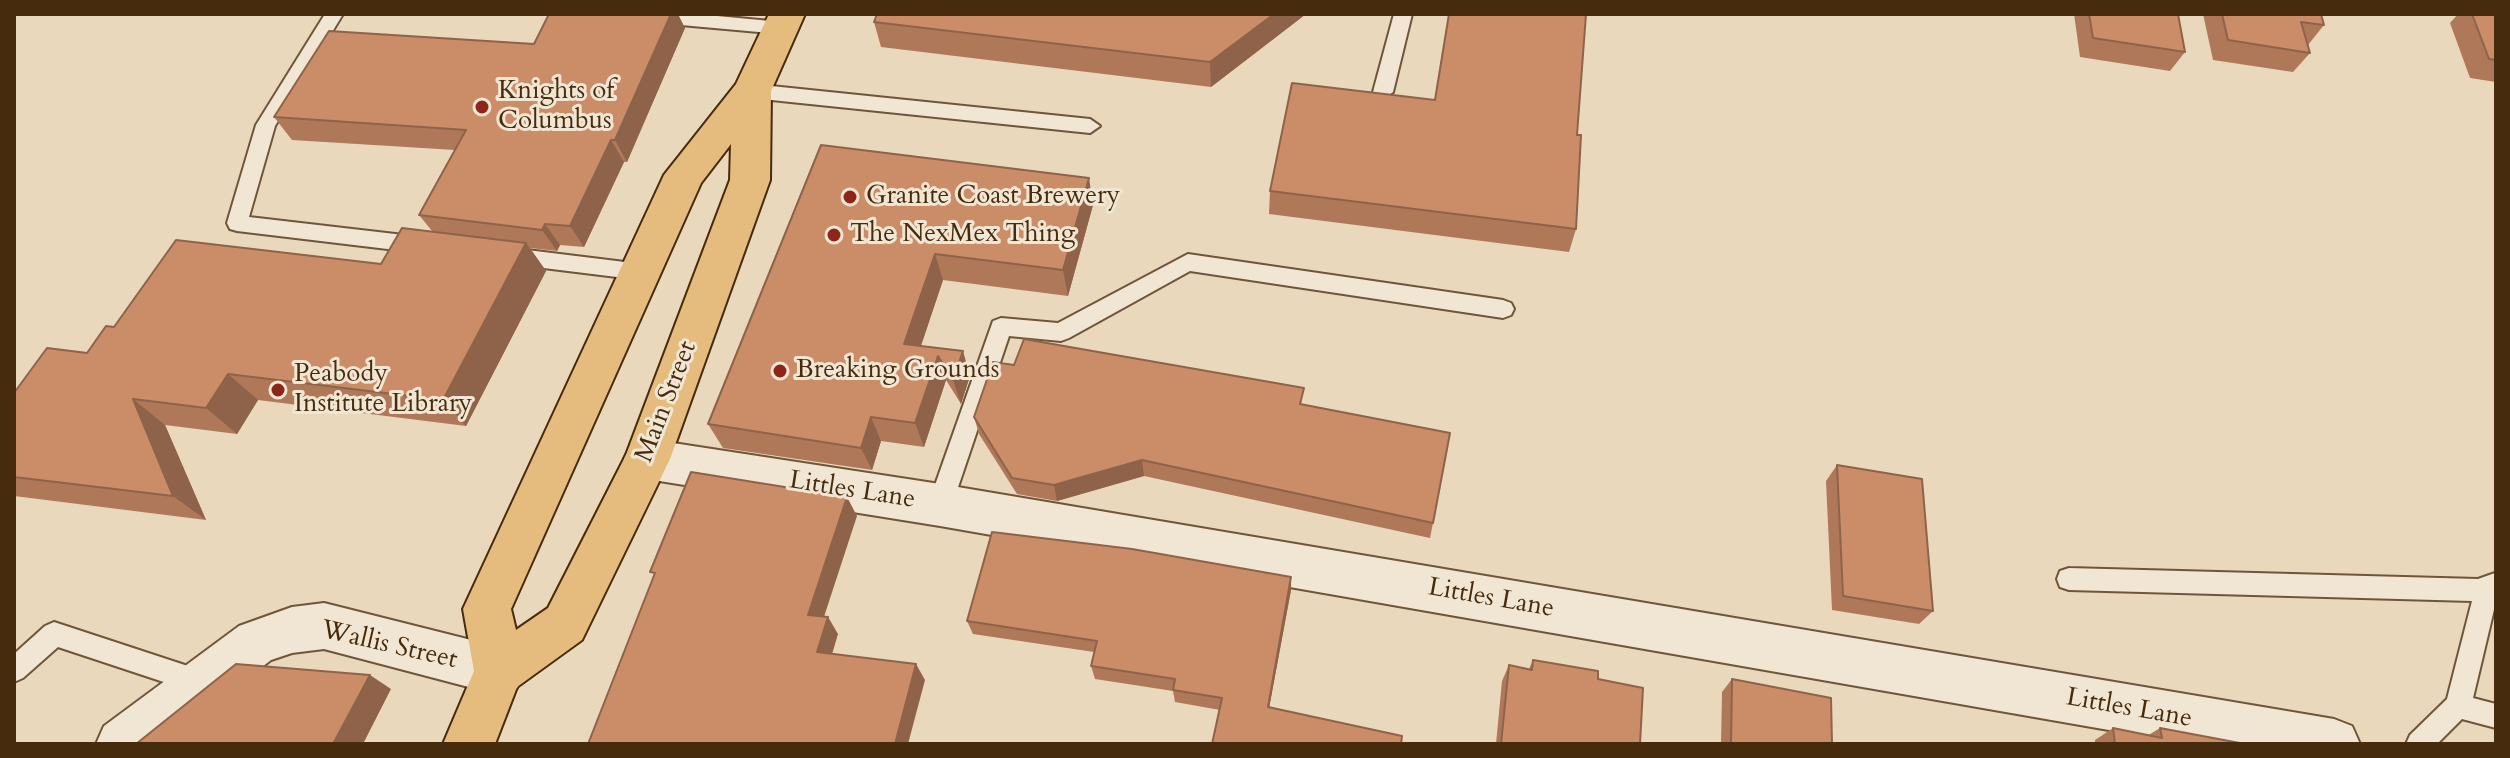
<!DOCTYPE html>
<html>
<head>
<meta charset="utf-8">
<style>
	body { margin:0 }
	#map { position:relative; width:2510px; height:758px; overflow:hidden; background:#ead8bd; font-family:Cardo,serif }
	canvas { display:block }
	.frame { position:absolute; inset:0; border:16px solid #462b0d; pointer-events:none }
</style>
</head>
<body>
<div id="map">
<canvas width="2510" height="758"></canvas>
<div class="frame"></div>
</div>
<script>
const context = document.querySelector('canvas').getContext('2d');
context.lineJoin = 'round';
function shape(rows) {
  const path = new Path2D();
  for (const r of rows) {
    path.moveTo(r[0], r[1]);
    for (let i = 2; i < r.length; i += 2) path.lineTo(r[i], r[i + 1]);
  }
  return path;
}
function trace(path, color, width, dash) {
  context.strokeStyle = color;
  context.lineWidth = width;
  context.lineCap = dash ? 'butt' : 'round';
  context.setLineDash(dash || []);
  context.stroke(path);
}
function fill(path, color) {
  context.fillStyle = color;
  context.fill(path, 'evenodd');
}
function write(font, color, halo, rows, align = 'center') {
  context.font = font + ' Cardo,serif';
  context.lineWidth = 6;
  context.setLineDash([]);
  context.textBaseline = 'middle';
  context.strokeStyle = halo;
  context.fillStyle = color;
  for (const [text, x, y, turn = 0] of rows) {
    context.save();
    context.translate(x, y);
    context.rotate((+turn || 0) * Math.PI / 180);
    context.textAlign = isNaN(turn) ? turn : align;
    if (halo) context.strokeText(text, 0, 0);
    context.fillText(text, 0, 0);
    context.restore();
  }
}
const service = shape([
	[325,14,343,14,275,126,249,217,421,237,428,239,431,245,428,251,421,253,237,231,230,229,227,223,256,125,325,14],
	[616,14,696,14,781,22,790,28,781,34,625,20,616,14],
	[1394,14,1412,14,1393,92,1383,99,1373,92,1394,14],
	[752,84,1090,119,1100,126,1090,133,752,98,742,91,752,84],
	[511,248,641,264,648,266,651,272,648,278,641,280,511,264,504,262,501,256,504,250,511,248],
	[1188,254,1503,300,1511,303,1514,309,1511,315,1503,318,1190,271,1069,338,1061,341,1009,336,952,505,948,512,940,515,932,512,928,505,993,321,1001,318,1058,323,1188,254],
	[2069,568,2478,579,2495,573,2496,601,2473,698,2496,704,2496,728,2462,719,2437,744,2406,744,2410,735,2447,699,2472,601,2069,590,2060,587,2057,579,2060,571,2069,568],
	[54,622,200,670,209,674,213,682,209,690,200,694,58,647,23,678,14,682,14,654,45,626,54,622]
]);
const minor = shape([
	[647,439,940,484,2334,719,2352,726,2360,744,2189,744,940,526,647,479,631,473,624,459,631,445,647,439]
]);
const tertiary = shape([
	[324,603,499,647,517,654,524,671,517,688,499,695,324,649,292,653,271,660,163,744,96,744,104,726,239,626,292,607,324,603]
]);
const primary = shape([
	[769,14,805,14,771,91,770,180,670,459,582,640,517,687,495,744,443,744,474,671,463,609,664,175,736,84,769,14],
	[731,144,730,180,626,455,548,608,516,630,511,609,701,183,731,144]
]);
const wall = shape([
	[877,14,1306,14,1211,87,881,47,874,22],
	[2074,14,2178,14,2185,52,2170,71,2080,57],
	[2203,14,2321,14,2324,25,2308,45,2310,53,2293,72,2213,60],
	[2458,14,2496,14,2496,82,2470,78,2450,23],
	[685,28,627,162,624,162,584,247,560,245,557,251,530,248,546,271,466,426,258,400,237,434,165,425,206,520,14,496,14,393,87,353,114,327,381,264,432,231,419,215,455,150,292,140,274,117],
	[1577,135,1576,229,1569,252,1269,214,1270,191],
	[821,145,1093,205,1068,296,943,280,921,346,970,376,961,404,946,380,924,447,881,441,872,470,723,448,708,424],
	[1303,404,1433,523,1430,538,1144,476,1057,501,1017,494,979,434,974,417],
	[1837,465,1933,611,1919,624,1832,610,1826,481],
	[1291,577,1291,590,1269,708,1220,710,1175,702,1173,691,1095,679,1091,666,1094,652,973,634,967,621],
	[1533,660,1598,679,1640,744,1496,744,1502,681,1509,665,1529,669],
	[1732,679,1832,744,1721,744,1722,692],
	[2113,728,2147,736,2160,728,2245,744,2095,744,2095,740]
]);
const shadedWall = shape([
	[671,14,678,14,685,28,627,162,615,140],
	[1274,14,1306,14,1211,87,1210,62],
	[611,140,624,162,584,247,570,226],
	[1089,178,1093,205,1068,296,1063,270],
	[545,224,560,245,557,251,542,230],
	[526,243,546,271,466,426,443,400],
	[935,254,943,280,913,369,904,344],
	[963,351,970,376,961,404,953,380],
	[938,356,946,380,924,447,915,423],
	[228,374,258,400,237,434,206,408],
	[133,399,165,425,206,520,173,496],
	[871,417,881,441,872,470,861,448],
	[1142,460,1144,476,1057,501,1054,485],
	[847,497,857,516,819,632,808,615],
	[1291,577,1291,590,1267,719,1268,707],
	[828,617,838,634,828,668,817,652],
	[916,664,925,680,908,744,895,744],
	[370,675,391,689,363,744,333,744]
]);
const building = shape([
	[549,14,671,14,615,140,611,140,570,226,545,224,542,230,419,215,466,130,274,117,329,31,534,44,549,14],
	[877,14,1274,14,1210,62,874,22,877,14],
	[1449,14,1586,14,1577,135,1581,135,1576,229,1270,191,1292,83,1435,100,1449,14],
	[2089,14,2178,14,2185,52,2093,38,2089,14],
	[2222,14,2321,14,2324,25,2301,22,2310,53,2228,40,2222,14],
	[2472,14,2496,14,2496,60,2489,59,2472,14],
	[821,145,1089,178,1063,270,935,254,904,344,963,351,953,380,938,356,915,423,871,417,861,448,708,424,821,145],
	[402,228,526,243,443,400,228,374,206,408,133,399,173,496,14,477,14,393,47,348,87,353,106,326,114,327,176,240,381,264,402,228],
	[1024,339,1304,388,1300,404,1450,433,1433,523,1142,460,1054,485,1012,478,974,417,993,362,1014,365,1024,339],
	[1837,465,1922,479,1933,611,1843,596,1837,465],
	[691,472,847,497,808,615,828,617,817,652,916,664,895,744,588,744,655,573,650,572,691,472],
	[992,532,1132,549,1291,577,1268,707,1402,736,1401,744,1212,744,1222,698,1173,690,1175,679,1091,666,1097,641,967,621,992,532],
	[1533,660,1598,671,1598,679,1643,688,1640,744,1501,744,1509,665,1532,670,1533,660],
	[236,664,370,675,333,744,136,744,236,664],
	[1732,679,1831,698,1832,744,1731,744,1732,679],
	[2113,728,2162,738,2160,728,2245,744,2115,744,2113,728]
]);
const markers = [
	[482,107,8,"#8f2418"],
	[850,197,8,"#8f2418"],
	[834,235,8,"#8f2418"],
	[780,371,8,"#8f2418"],
	[278,390,8,"#8f2418"]
];
const poiNames = [
	["Knights of",498,92],
	["Columbus",498,122],
	["Granite Coast Brewery",866,197],
	["The NexMex Thing",850,235],
	["Breaking Grounds",796,371],
	["Peabody",294,375],
	["Institute Library",294,405]
];
const streetNames = [
	["Main Street",667,402,-69],
	["Littles Lane",852,491,9],
	["Littles Lane",1491,599,10],
	["Wallis Street",389,646,13],
	["Littles Lane",2129,709,10]
];
trace(service, '#6f5639', 4);
trace(minor, '#6f5639', 4);
trace(tertiary, '#6f5639', 4);
trace(primary, '#462b0d', 4);
fill(service, '#f1e6d4');
fill(minor, '#f1e6d4');
fill(tertiary, '#f1e6d4');
fill(primary, '#e5bc7e');
fill(wall, '#af7959');
fill(shadedWall, '#8e6349');
fill(building, '#cb8d68');
trace(building, '#8e6349', 2);
for (const [x, y, r, color] of markers) {
  const dot = new Path2D();
  dot.arc(x, y, r, 0, 2 * Math.PI);
  context.fillStyle = color;
  context.fill(dot);
  trace(dot, '#f1e6d4', 3);
}
write('26px', '#462b0d', '#f1e6d4', poiNames, 'left');
write('26px', '#462b0d', '#f1e6d4', streetNames);
</script>
</body>
</html>
